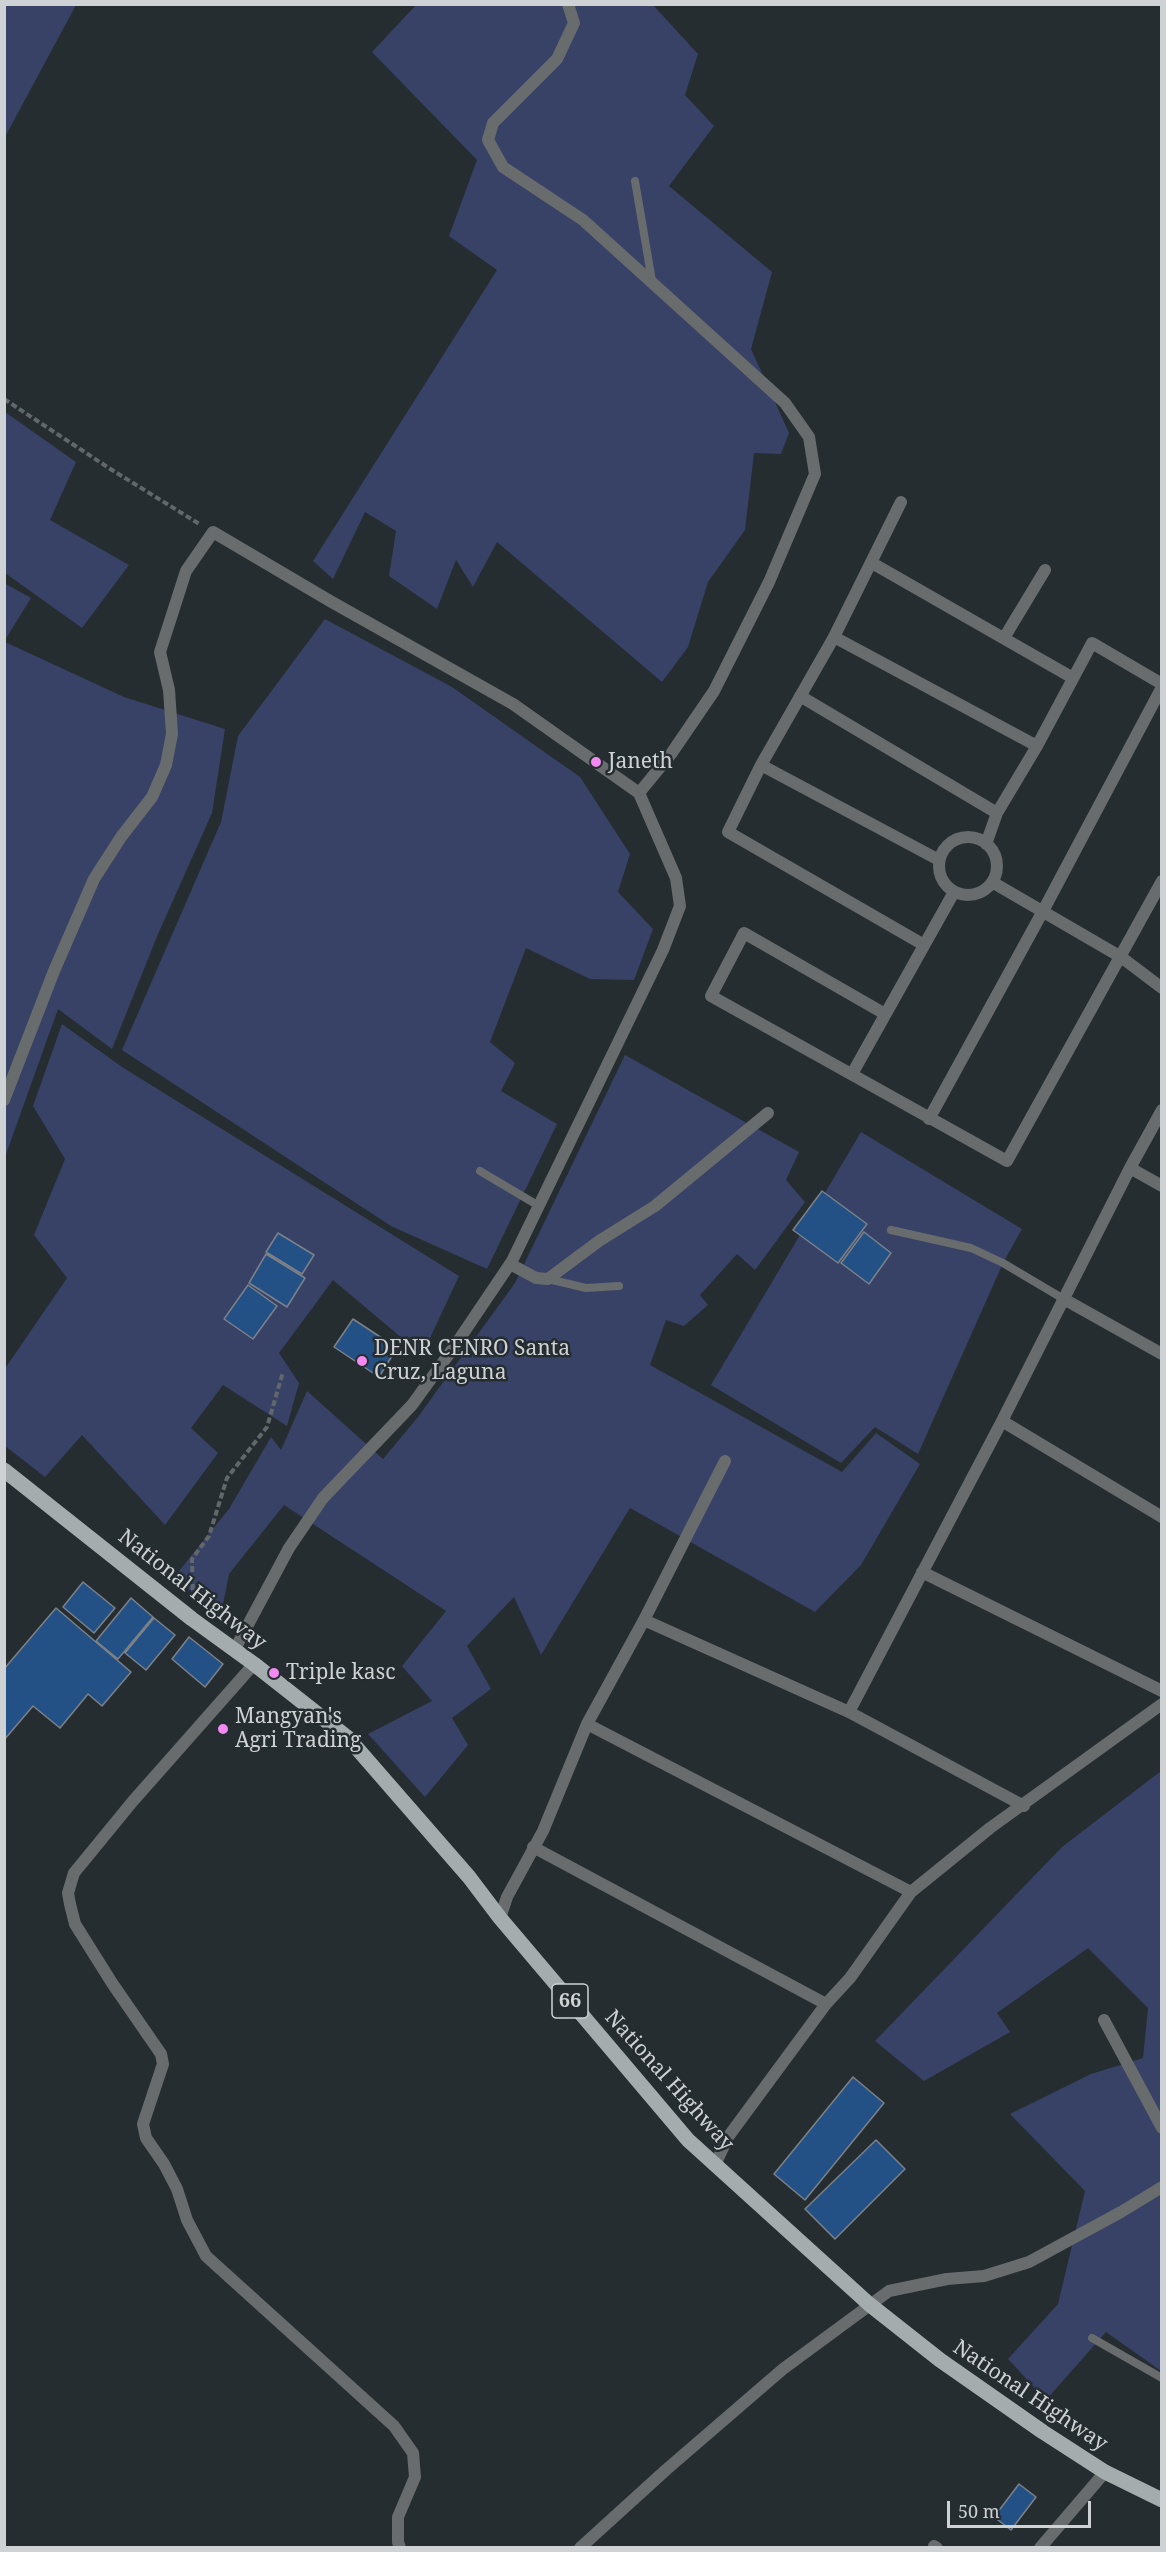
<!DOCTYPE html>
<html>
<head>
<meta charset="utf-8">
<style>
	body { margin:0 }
	#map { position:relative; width:1166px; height:2552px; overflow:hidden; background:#262d31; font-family:"Noto Serif",serif }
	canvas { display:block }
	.frame { position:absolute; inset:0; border:6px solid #ced2d5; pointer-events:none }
	.scale { position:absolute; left:947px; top:2501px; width:144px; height:27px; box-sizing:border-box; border:3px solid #ced2d5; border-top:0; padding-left:8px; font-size:18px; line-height:21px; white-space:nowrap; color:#ced2d5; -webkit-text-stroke:4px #262d31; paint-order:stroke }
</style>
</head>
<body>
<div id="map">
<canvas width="1166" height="2552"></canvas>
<div class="frame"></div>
<div class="scale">50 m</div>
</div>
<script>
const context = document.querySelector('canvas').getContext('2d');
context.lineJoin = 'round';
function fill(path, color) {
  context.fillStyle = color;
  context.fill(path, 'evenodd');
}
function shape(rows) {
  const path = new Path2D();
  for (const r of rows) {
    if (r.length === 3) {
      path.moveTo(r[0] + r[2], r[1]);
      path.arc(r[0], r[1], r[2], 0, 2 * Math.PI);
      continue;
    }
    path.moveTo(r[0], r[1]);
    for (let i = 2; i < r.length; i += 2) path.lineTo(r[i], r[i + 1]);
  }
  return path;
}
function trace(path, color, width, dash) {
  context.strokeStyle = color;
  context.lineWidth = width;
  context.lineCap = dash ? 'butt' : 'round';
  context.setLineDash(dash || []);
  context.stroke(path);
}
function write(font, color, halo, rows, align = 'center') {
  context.font = font + ' "Noto Serif",serif';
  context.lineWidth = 5;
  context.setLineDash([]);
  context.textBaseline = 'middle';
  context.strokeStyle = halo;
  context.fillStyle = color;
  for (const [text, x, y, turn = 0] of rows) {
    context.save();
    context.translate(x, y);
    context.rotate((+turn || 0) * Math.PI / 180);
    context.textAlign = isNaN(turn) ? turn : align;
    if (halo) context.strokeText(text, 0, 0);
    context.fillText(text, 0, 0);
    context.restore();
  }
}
const green = shape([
	[5,4,76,5,5,137,4,5],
	[416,5,653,5,698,54,685,95,714,126,669,186,772,272,751,349,789,433,781,454,754,453,745,530,708,582,688,647,662,682,497,542,473,587,456,560,437,609,389,576,396,531,365,512,333,579,313,561,497,270,449,236,477,160,372,52],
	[5,412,76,462,50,520,129,565,82,628,5,573],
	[6,584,31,598,5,640,4,586],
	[325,619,452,687,580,777,630,854,618,892,653,929,634,980,590,979,526,948,490,1042,515,1063,501,1091,557,1124,487,1269,391,1226,122,1050,221,822,238,736],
	[5,642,124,697,225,729,212,813,158,934,112,1049,58,1009,5,1157],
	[62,1024,122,1067,459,1276,422,1355,333,1280,279,1353,299,1383,287,1426,223,1385,191,1428,218,1453,165,1525,82,1435,45,1477,5,1446,4,1370,67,1278,34,1235,65,1159,33,1106],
	[625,1055,799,1152,786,1180,805,1202,755,1270,737,1254,700,1295,708,1305,684,1326,666,1320,650,1365,842,1472,876,1433,920,1464,861,1565,815,1612,630,1508,541,1655,514,1597,467,1646,491,1689,452,1718,468,1745,425,1797,368,1734,432,1701,402,1666,446,1611,284,1505,229,1574,220,1619,175,1576,229,1509,271,1437,281,1450,307,1391,383,1459,418,1417,515,1283],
	[861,1132,1022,1229,1003,1263,918,1454,875,1427,841,1463,711,1385],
	[1161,1771,1161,2371,1106,2332,1046,2400,1008,2359,1058,2304,1085,2191,1010,2114,1091,2074,1143,2058,1148,2008,1088,1948,997,2013,1010,2032,924,2081,875,2041,1062,1847]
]);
const building = shape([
	[822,1191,867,1224,838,1263,793,1230,822,1191],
	[864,1232,891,1253,869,1284,841,1263,864,1232],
	[278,1233,314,1255,302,1274,266,1252,278,1233],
	[266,1254,305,1278,287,1307,249,1283,266,1254],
	[248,1285,277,1306,253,1339,224,1319,248,1285],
	[353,1319,397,1348,379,1377,334,1347,353,1319],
	[83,1582,115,1608,94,1633,63,1607,83,1582],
	[131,1598,153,1617,118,1659,96,1641,131,1598],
	[56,1608,131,1672,102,1706,88,1694,60,1728,33,1706,4,1740,4,1669,56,1608],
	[154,1618,175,1635,146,1670,125,1653,154,1618],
	[189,1637,223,1664,205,1687,172,1659,189,1637],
	[853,2077,884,2103,805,2200,774,2174,853,2077],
	[876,2140,905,2169,835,2239,805,2209,876,2140],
	[1019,2484,1036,2497,1011,2530,994,2517,1019,2484]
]);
const path = shape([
	[4,399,112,470,201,525],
	[193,1599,192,1559,209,1536,227,1478,267,1427,283,1372]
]);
const lane = shape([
	[635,181,652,281],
	[480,1171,539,1206],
	[891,1230,971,1248,1003,1263,1062,1298],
	[548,1279,586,1288,619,1286],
	[1092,2338,1162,2378]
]);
const street = shape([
	[568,4,574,23,557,59,493,123,488,140,503,167,583,220,785,403,809,437,815,474,769,582,714,691,671,754,639,793],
	[901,502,834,637,761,765,728,832,924,945],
	[872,563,1073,678],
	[834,637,1037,746],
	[1004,638,1045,570],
	[800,696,997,813],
	[761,765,939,860],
	[968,866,29],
	[986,844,997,813,1037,746,1092,643,1162,684],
	[992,882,1121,957,1162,988],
	[885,1014,744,933,711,996,1007,1161,1162,881],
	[852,1074,954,892],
	[4,1100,54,971,94,879,121,837,152,797,166,765,172,734,169,690,160,652,186,571,213,532,330,601,513,704,639,793,676,878,680,906,663,950,512,1261,454,1347,412,1405,323,1498,289,1548,235,1649],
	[929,1119,1043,911,1162,687],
	[1130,1168,1162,1186],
	[510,1264,536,1278,548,1279,599,1241,655,1206,768,1113],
	[1062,1298,1162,1354],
	[1002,1421,1162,1517],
	[922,1572,1162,1691],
	[644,1620,849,1712,1024,1806],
	[254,1664,133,1801,74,1873,68,1893,70,1904,75,1924,112,1983,161,2054,163,2064,143,2124,146,2138,164,2164,177,2189,187,2220,206,2256,394,2426,413,2453,415,2477,398,2517,398,2542,400,2548],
	[849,1712,1002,1421,1130,1168,1162,1110],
	[587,1724,911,1892],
	[533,1847,826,2004],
	[500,1918,507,1897,543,1831,587,1724,644,1620,725,1461],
	[1104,2020,1162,2128],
	[715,2165,728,2137,826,2004,850,1978,911,1892,990,1828,1162,1704],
	[934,2546,937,2548],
	[580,2548,667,2469,783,2369,889,2291,947,2279,984,2276,1029,2262,1121,2212,1162,2187],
	[1040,2548,1105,2472]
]);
const primary = shape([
	[4,1470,192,1619,254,1664,348,1738,469,1877,500,1918,688,2140,869,2304,940,2360,1043,2432,1105,2472,1162,2500]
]);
const markers = [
	[596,762,6,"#f38af2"],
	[362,1361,6,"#f38af2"],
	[274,1673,6,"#f38af2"],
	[223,1729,6,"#f38af2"]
];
const shields = [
	[570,2001,36]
];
const shieldNames = [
	["66",570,2001]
];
const poiNames = [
	["Janeth",608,762],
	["DENR CENRO Santa",374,1349],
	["Cruz, Laguna",374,1373],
	["Triple kasc",286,1673],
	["Mangyan's",235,1717],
	["Agri Trading",235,1741]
];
const streetNames = [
	["National Highway",192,1590,38],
	["National Highway",669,2081,48],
	["National Highway",1030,2396,34]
];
fill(green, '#384166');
fill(building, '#245185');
trace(building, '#7c8188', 1.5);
trace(path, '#61676b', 4, [6, 3]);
trace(lane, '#686c6d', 8);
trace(street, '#686c6d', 12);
trace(primary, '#a4acae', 15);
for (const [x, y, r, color] of markers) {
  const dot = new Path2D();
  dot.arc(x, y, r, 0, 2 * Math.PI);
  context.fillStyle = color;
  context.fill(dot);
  trace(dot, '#262d31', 2);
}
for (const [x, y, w] of shields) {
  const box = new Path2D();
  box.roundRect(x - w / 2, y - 17, w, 34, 4.5);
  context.fillStyle = '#262d31';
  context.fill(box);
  trace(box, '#ced2d5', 1.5);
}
write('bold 20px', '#ced2d5', null, shieldNames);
write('21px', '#ced2d5', '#262d31', poiNames, 'left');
write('21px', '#ced2d5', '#262d31', streetNames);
</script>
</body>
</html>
